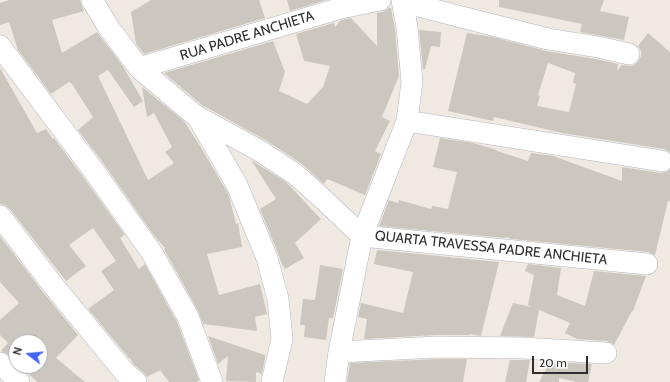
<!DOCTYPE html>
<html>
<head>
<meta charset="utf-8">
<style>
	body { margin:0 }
	#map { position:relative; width:670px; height:382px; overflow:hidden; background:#efe9e1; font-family:Cabin,sans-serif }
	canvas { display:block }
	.north { position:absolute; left:8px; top:334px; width:40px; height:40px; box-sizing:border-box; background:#fff; border:1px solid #ababab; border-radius:50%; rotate:286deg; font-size:11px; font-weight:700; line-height:16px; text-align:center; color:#2e2e2e }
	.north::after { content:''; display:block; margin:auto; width:14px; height:18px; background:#4264fb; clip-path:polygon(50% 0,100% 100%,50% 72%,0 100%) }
	.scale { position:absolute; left:532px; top:356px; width:56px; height:18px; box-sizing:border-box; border:2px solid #2e2e2e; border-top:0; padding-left:5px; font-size:12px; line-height:14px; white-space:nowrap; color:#2e2e2e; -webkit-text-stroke:3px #fff; paint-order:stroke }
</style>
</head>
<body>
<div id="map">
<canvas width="670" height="382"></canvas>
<div class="north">N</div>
<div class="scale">20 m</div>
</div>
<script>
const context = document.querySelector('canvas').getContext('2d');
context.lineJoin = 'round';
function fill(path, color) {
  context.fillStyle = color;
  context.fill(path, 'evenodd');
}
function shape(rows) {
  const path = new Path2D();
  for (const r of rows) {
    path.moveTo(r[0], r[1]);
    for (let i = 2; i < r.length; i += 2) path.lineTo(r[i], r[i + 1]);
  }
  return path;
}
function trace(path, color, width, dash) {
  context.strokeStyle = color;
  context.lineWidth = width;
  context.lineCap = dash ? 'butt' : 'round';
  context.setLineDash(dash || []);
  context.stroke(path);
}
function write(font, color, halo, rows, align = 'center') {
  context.font = font + ' Cabin,sans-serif';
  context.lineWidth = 3;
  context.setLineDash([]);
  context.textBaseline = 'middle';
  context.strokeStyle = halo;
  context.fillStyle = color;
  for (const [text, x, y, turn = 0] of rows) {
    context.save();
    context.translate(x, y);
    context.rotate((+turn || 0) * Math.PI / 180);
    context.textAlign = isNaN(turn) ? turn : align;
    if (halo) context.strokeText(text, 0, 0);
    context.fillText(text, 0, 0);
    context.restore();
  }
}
const building = shape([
	[9,0,80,0,82,6,84,11,52,20,62,53,97,32,122,65,143,101,134,107,108,70,98,76,148,180,174,163,165,152,172,147,154,113,147,117,142,87,184,121,200,146,226,190,229,196,236,224,238,223,242,247,207,254,219,295,260,284,267,314,255,317,257,331,204,324,204,326,198,311,164,249,165,248,153,234,101,160,78,130,93,117,72,84,69,82,51,94,18,50,9,22,0,25,0,3],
	[151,0,259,0,265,18,144,54,136,44,131,12],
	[287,0,326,0,290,11],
	[499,0,604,0,600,11,629,17,624,40,580,32,582,24,499,7],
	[389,8,391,8,395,29,399,76,382,117,390,121,375,151,381,154,365,195,327,179,324,184,302,164,267,141,202,105,164,73,273,41,285,72,279,91,307,104,323,87,330,66,304,61,296,34,334,23,335,27,341,20,351,18,377,46,377,13,383,12],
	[419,30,441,32,440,47,431,46,425,69,423,69],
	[467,33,493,37,546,51,596,59,618,64,617,71,622,65,632,66,638,62,641,56,641,51,638,46,648,33,670,52,670,152,664,149,562,133,494,117,493,121,448,111],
	[548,63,575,73,573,83,576,84,569,112,537,106,540,96,538,95],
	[0,68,37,133,46,129,53,139,54,138,59,145,81,174,125,235,120,238,139,269,145,264,177,322,199,380,197,382,169,382,160,370,147,377,144,373,134,365,130,358,129,358,88,309,114,290,101,271,116,261,93,228,69,245,86,266,66,281,10,209,5,205,0,204],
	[440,138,473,143,497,150,497,151,528,161,531,153,553,156,622,181,622,167,660,173,666,172,670,170,670,201,668,201,655,255,648,252,512,239,505,237,505,238,379,226,389,200,398,203,399,200,431,209,432,206,448,209,457,172,433,167],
	[251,160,286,182,321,219,295,243,304,258,285,269,281,262,278,253,260,209,276,199],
	[0,236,43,292,78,335,56,358,85,382,37,382,20,366,40,366,40,342,16,342,16,362,8,354,3,352,1,351,8,343,0,335,0,320,19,303,0,282],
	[377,250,499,262,481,336,470,334,470,335,436,335,364,339,367,319,358,317,361,303,403,313,413,272,374,264],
	[528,264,561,268,557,295,585,306,594,271,646,276,633,311,632,311,614,345,612,343,607,341,577,339,565,333,570,323,539,310,534,337,500,336,513,303,532,307,528,305,534,275,525,271],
	[320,265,343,269,333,318,329,318,326,340,304,337,305,325,300,325,303,299,315,300],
	[208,336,265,355,265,358,262,374,256,372,256,382,226,381,228,356,218,364],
	[437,359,467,359,463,382,347,382,350,363],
	[510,360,530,360,526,382,505,382],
	[550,362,592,364,588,382,577,382,559,378,559,382,539,382]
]);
const minor = shape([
	[92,0,109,28,139,68,196,116,260,151,295,174,323,199,362,236,647,264],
	[403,2,548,39,598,47,629,54],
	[0,46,91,167,152,253,188,317,212,382],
	[139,68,341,8,380,0],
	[197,116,237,185,267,258,278,299,282,339,272,382],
	[407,121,662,161],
	[0,216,53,285,126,374,136,382],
	[339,352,437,347,523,348,606,353],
	[0,363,19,382],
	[335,382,339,352,362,236,407,121,412,82,407,27,402,0]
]);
const streetNames = [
	["RUA PADRE ANCHIETA",247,36,-17],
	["QUARTA TRAVESSA PADRE ANCHIETA",491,248,6]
];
fill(building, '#cbc7bf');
trace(minor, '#b4b7c1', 22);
trace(minor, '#fff', 21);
write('14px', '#2e2e2e', '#fff', streetNames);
</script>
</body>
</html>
